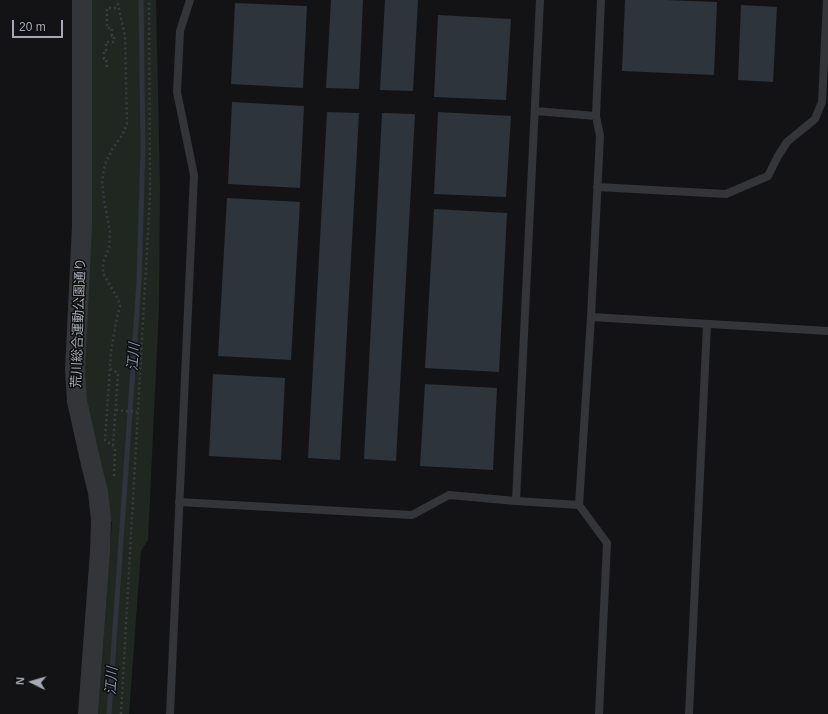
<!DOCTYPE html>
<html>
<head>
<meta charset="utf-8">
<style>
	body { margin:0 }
	#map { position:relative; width:828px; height:714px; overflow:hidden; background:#131315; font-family:Helvetica,sans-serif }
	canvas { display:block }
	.north { position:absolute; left:12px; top:662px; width:40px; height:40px; -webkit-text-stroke:3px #0e0e0f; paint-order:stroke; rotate:275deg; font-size:11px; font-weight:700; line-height:16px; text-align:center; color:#a6a9b4 }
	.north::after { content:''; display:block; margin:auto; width:14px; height:18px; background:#a6a9b4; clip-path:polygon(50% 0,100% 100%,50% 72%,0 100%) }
	.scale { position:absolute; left:12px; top:20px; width:51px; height:18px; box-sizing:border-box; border:2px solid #a6a9b4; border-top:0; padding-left:5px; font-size:12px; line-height:14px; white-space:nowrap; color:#a6a9b4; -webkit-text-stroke:3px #0e0e0f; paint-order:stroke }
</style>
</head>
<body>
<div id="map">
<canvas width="828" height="714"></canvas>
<div class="north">N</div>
<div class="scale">20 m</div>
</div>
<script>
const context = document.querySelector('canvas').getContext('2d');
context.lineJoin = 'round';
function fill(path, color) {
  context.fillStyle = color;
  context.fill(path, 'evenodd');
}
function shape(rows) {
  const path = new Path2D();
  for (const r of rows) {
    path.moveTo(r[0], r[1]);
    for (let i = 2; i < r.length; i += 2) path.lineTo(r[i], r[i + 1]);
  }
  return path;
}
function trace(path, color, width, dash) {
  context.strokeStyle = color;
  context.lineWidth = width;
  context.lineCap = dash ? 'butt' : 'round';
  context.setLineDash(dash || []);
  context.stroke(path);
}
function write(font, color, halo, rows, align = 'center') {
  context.font = font + ' Helvetica,"Noto Sans JP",sans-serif';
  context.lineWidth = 3;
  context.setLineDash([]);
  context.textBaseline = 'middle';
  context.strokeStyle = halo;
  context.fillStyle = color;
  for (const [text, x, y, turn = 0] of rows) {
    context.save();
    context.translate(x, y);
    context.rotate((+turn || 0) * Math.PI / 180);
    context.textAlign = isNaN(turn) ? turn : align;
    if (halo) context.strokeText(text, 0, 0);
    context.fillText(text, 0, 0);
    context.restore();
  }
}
const green = shape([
	[89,0,156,0,160,186,159,307,148,540,141,551,129,714,98,714,112,522,109,521,84,402]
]);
const water = shape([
	[331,0,363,0,359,89,326,88],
	[385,0,418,0,413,91,380,90],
	[625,0,665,0,717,2,714,75,622,71],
	[235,3,307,6,303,88,231,84],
	[741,5,777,7,773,82,738,80],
	[438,15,511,19,506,100,434,97],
	[232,102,304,106,300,188,228,184],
	[327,112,359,113,340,460,308,458],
	[438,112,511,116,506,197,434,194],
	[382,113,415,114,396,461,364,459],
	[227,198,300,202,291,360,218,356],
	[434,209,507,213,499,372,425,368],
	[213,374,285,378,281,460,209,456],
	[425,384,497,388,493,470,420,466]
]);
const stream = shape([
	[109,714,139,282,143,148,141,0]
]);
const path = shape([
	[107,67,106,59,104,59,104,50,106,50,106,42,114,42,114,36,112,36,112,28,107,28,107,8,118,8],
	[110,369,118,373,113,445],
	[116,410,137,412],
	[114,476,115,449,113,445,107,442,105,440,111,352,116,322,120,306,118,299,103,273,103,263,109,248,110,232,104,200,102,181,105,164,113,148,123,134,127,123,125,36,117,0],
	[121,714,150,196,149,0]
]);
const service = shape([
	[540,0,516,501,579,505],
	[535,111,596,116],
	[597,187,726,194,768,176,778,156,787,142,815,119,822,102,827,0],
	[591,317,828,331],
	[179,502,412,515,449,495,516,501],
	[170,714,194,175,177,92,180,31,190,0],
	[599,714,607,543,579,505,591,317,600,136,596,116,601,0],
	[689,714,707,324]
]);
const tertiary = shape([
	[82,0,82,226,75,370,77,401,91,464,98,492,101,520,100,552,88,714]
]);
const streetNames = [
	["荒川総合運動公園通り",79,323,-88]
];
const waterNames = [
	["江川",134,357,-86],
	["江川",112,681,-86]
];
fill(green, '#202721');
fill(water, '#2d343c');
trace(stream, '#2d343c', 5);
trace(path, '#3a3b40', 2.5, [2, 3]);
trace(service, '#343539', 8);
trace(tertiary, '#343539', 20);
write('13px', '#a6a9b4', '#0e0e0f', streetNames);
write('italic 14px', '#7e93ad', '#0e0e0f', waterNames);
</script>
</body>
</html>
